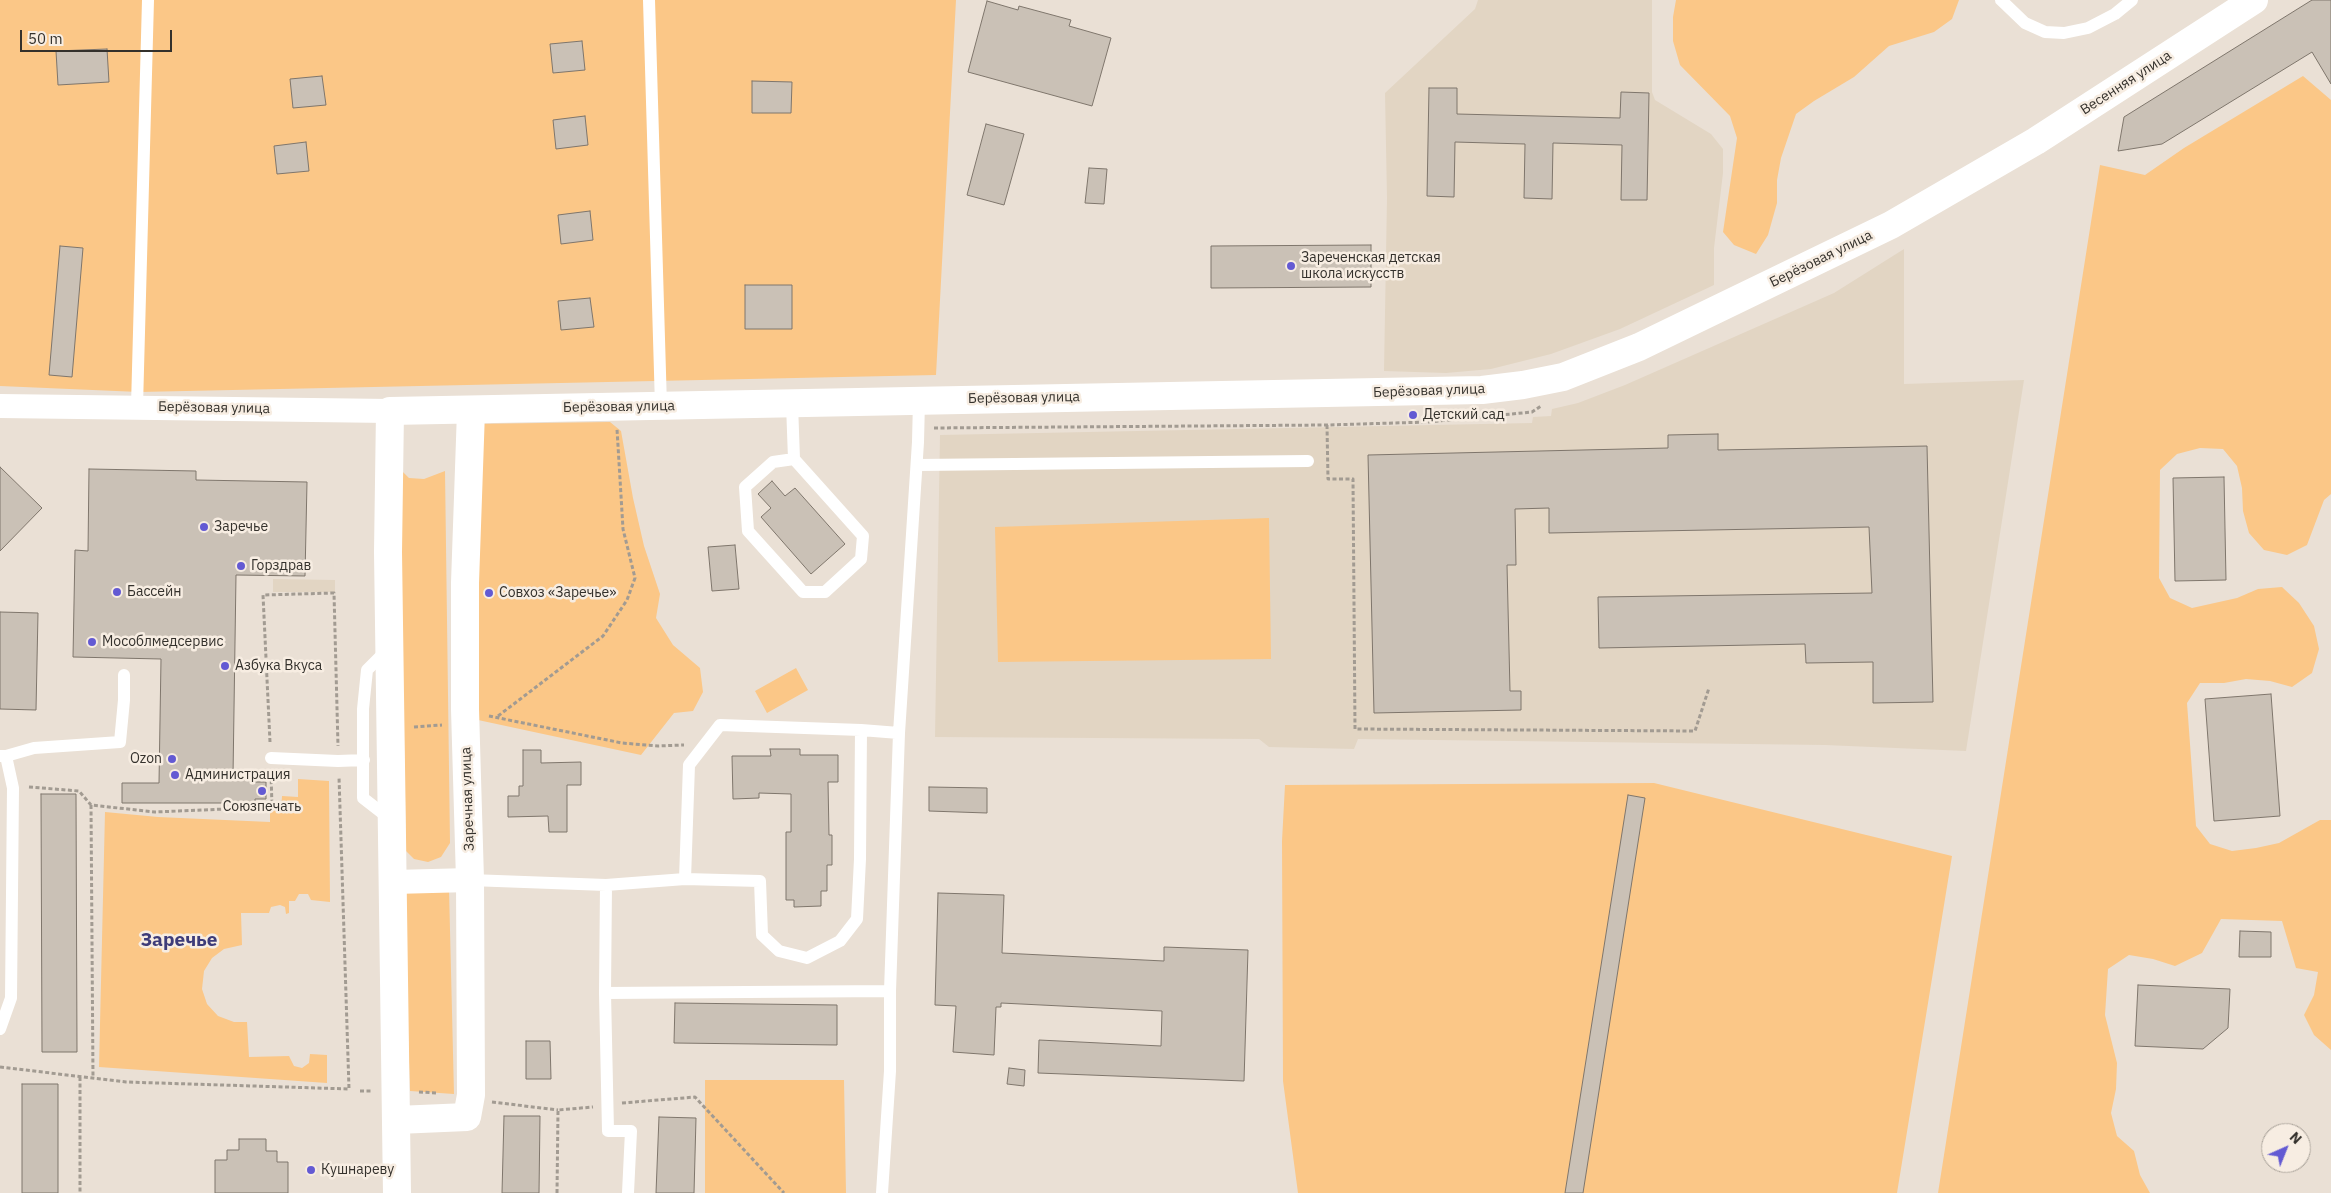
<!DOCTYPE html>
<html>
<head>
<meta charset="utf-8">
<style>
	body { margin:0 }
	#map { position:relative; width:2331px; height:1193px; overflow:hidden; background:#eae0d5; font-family:"IBM Plex Sans",sans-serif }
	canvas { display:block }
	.north { position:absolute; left:2261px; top:1123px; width:50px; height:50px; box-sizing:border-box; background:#f7ede2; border:1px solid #a9a299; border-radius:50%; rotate:44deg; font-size:14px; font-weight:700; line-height:20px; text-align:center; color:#34312c }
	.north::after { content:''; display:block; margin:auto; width:18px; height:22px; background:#635ad3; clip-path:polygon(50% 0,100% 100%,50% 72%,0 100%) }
	.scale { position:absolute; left:20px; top:30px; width:152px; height:22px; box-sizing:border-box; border:2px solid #34312c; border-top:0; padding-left:6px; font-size:15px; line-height:18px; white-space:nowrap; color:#34312c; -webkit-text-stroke:4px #f7ede2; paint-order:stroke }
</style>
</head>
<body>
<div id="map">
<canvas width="2331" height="1193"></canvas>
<div class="north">N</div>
<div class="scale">50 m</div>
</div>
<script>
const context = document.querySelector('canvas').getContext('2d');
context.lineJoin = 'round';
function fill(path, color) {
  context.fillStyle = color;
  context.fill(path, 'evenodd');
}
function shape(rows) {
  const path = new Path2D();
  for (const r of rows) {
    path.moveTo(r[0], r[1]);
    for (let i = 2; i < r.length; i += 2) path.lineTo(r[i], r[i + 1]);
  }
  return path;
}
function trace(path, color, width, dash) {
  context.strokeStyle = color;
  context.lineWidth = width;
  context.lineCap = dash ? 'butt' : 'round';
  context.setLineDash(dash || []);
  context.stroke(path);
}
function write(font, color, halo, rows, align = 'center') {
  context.font = font + ' "IBM Plex Sans",sans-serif';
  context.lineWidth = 5;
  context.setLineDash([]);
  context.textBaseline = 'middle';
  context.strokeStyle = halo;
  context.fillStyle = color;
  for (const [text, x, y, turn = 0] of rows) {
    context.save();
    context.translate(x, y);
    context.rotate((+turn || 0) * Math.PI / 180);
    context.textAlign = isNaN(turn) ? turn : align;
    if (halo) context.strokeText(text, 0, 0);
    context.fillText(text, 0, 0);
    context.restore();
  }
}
const built = shape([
	[1478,0,1652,0,1652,92,1655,100,1711,134,1723,149,1723,173,1714,248,1714,285,1620,329,1551,354,1491,369,1446,373,1384,371,1387,198,1385,93,1475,9],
	[1904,249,1904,384,2024,380,1966,751,1825,745,1358,739,1354,749,1269,747,1259,739,935,737,940,435,1532,423,1533,417,1551,416,1552,409,1578,403,1625,385,1834,293],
	[273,579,335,580,335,592,273,592]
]);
const green = shape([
	[0,0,956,0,936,375,139,392,0,386],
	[1676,0,1959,0,1952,19,1934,32,1889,46,1854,77,1814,101,1796,114,1781,158,1777,180,1777,203,1768,235,1756,254,1734,245,1723,232,1737,138,1730,116,1680,65,1673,41,1673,17],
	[2303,76,2331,100,2331,494,2324,500,2307,545,2287,555,2264,550,2249,533,2243,511,2242,488,2237,466,2223,449,2200,448,2177,454,2160,470,2159,578,2170,598,2192,608,2237,598,2258,589,2282,587,2299,603,2314,626,2319,649,2312,673,2292,687,2270,681,2246,679,2224,683,2200,683,2187,703,2196,826,2210,844,2232,851,2256,848,2279,843,2320,820,2331,820,2331,1050,2314,1035,2304,1015,2314,995,2318,972,2296,968,2282,921,2221,919,2202,953,2175,966,2153,959,2129,955,2108,969,2105,1015,2117,1063,2116,1089,2111,1113,2117,1136,2134,1151,2140,1175,2150,1193,1938,1193,2100,165,2145,175,2184,148],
	[610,422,621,431,633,498,644,546,660,594,656,618,673,645,700,668,703,692,693,711,674,713,641,755,478,720,472,424],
	[399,468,409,478,424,479,445,471,450,843,441,857,428,862,414,859,406,851],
	[1269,518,1271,659,998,662,995,527],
	[796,668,808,690,767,713,755,691],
	[298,779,329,781,330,902,311,900,308,894,299,894,295,901,289,901,289,913,286,914,285,907,280,905,271,907,269,913,241,913,242,945,224,949,212,958,204,971,202,989,207,1004,218,1016,234,1022,247,1022,249,1057,289,1056,294,1066,302,1068,309,1063,310,1054,327,1055,327,1083,99,1067,105,812,158,817,270,822,270,810,281,811,282,796,298,797],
	[1654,783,1952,856,1897,1193,1298,1193,1283,1081,1282,841,1285,785],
	[449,889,454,1094,410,1091,403,890],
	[705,1080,844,1080,846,1193,705,1193]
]);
const building = shape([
	[2312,0,2331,0,2331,84,2312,52,2162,144,2118,151,2124,117,2312,0],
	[987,1,1018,10,1019,6,1071,20,1069,26,1111,38,1092,106,968,72,987,1],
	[582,41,585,70,553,73,550,44,582,41],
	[107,49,109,82,58,85,56,51,107,49],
	[322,76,326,105,293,108,290,79,322,76],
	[752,81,792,82,791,113,752,113,752,81],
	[1429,88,1457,88,1457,114,1620,118,1621,92,1649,93,1647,200,1621,200,1622,145,1553,143,1552,199,1524,198,1525,144,1455,142,1454,197,1427,196,1429,88],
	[585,116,588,145,556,149,553,120,585,116],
	[986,124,1024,134,1004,205,967,195,986,124],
	[306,142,309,171,277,174,274,146,306,142],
	[1089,168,1107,169,1104,204,1085,203,1089,168],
	[590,211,593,240,561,244,558,215,590,211],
	[1371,245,1371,287,1211,288,1211,246,1371,245],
	[60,246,83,248,72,377,49,375,60,246],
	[745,285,792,285,792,329,745,329,745,285],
	[590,298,594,327,561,330,558,301,590,298],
	[1718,434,1718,450,1927,446,1933,702,1873,703,1873,662,1806,663,1805,644,1599,648,1598,597,1872,593,1869,527,1549,533,1549,508,1515,509,1516,565,1507,565,1510,691,1521,691,1521,710,1374,713,1368,455,1668,448,1668,435,1718,434],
	[0,467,42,508,0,551,0,467],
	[89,469,196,471,196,480,307,482,305,576,236,575,233,776,255,777,255,782,266,782,266,799,255,799,255,803,122,803,122,783,159,783,161,659,73,657,75,550,88,551,89,469],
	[2224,477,2226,580,2175,581,2173,478,2224,477],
	[772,481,785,496,795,488,845,544,811,574,761,517,771,508,758,494,772,481],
	[735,545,739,589,712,591,708,547,735,545],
	[0,612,38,613,36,710,0,709,0,612],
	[2271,694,2280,816,2214,821,2205,699,2271,694],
	[770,749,800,749,800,755,838,755,838,782,828,782,829,835,832,835,832,865,827,865,827,891,821,891,821,906,794,907,794,900,786,900,786,832,791,832,791,794,759,793,759,798,733,799,732,756,771,756,770,749],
	[523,750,541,750,541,763,581,762,581,785,567,785,567,832,549,832,548,816,508,817,508,796,519,796,519,786,523,786,523,750],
	[929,787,987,788,987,813,929,811,929,787],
	[41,794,76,794,77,1052,42,1052,41,794],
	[1628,795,1645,798,1583,1193,1565,1193,1628,795],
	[938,893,1004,895,1002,953,1164,961,1164,947,1248,950,1244,1081,1038,1073,1039,1040,1161,1046,1162,1011,1001,1003,1001,1007,996,1007,994,1055,953,1052,956,1006,935,1005,938,893],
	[2240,931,2271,932,2271,957,2239,957,2240,931],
	[2138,985,2230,989,2228,1028,2203,1049,2135,1046,2138,985],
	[675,1003,837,1005,837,1045,674,1043,675,1003],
	[526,1041,550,1041,551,1079,526,1079,526,1041],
	[1009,1068,1025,1070,1024,1086,1007,1084,1009,1068],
	[22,1084,58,1084,58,1193,22,1193,22,1084],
	[504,1116,540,1116,539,1193,502,1193,504,1116],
	[659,1117,696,1118,694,1193,656,1193,659,1117],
	[239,1139,266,1139,266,1151,277,1151,277,1162,288,1162,288,1193,215,1193,215,1160,227,1160,227,1150,239,1150,239,1139]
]);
const path = shape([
	[1327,425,1328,479,1353,479,1355,729,1695,731,1709,688],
	[934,428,1327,425,1428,422,1532,412,1541,406],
	[489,716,622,743,658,746,684,745],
	[498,716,603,636,627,600,635,578,623,529,617,429],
	[414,727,442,725],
	[270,742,263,595,334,593,338,746],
	[29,787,79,791,91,805,155,812,272,807,271,773],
	[91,805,93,1078],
	[0,1067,126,1082,349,1089,339,777],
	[80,1077,80,1193],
	[360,1091,373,1091],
	[419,1092,438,1093],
	[492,1102,558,1110],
	[622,1103,695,1097,784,1193],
	[557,1193,558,1110,593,1107]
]);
const lane = shape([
	[649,0,661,406],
	[2001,0,2025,23,2045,32,2064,33,2088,28,2115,14,2132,0],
	[792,404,794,459,863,536,861,559,825,592,803,592,748,531,745,487,773,462,794,459],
	[137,406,148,0],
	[917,465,1308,461],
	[387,650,367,670,363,709,363,798,390,819],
	[861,730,860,859,857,919,840,941,807,958,779,951,762,935,760,881,685,879,689,765,720,725,861,730,899,733],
	[0,756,6,756,13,788,11,998,0,1029],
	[6,756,34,748,120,742,124,700,124,675],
	[271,758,338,761,364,760],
	[470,880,606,885,685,879],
	[605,993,606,885],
	[628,1193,631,1131,608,1131,605,993,890,991],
	[882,1193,890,1071,890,991,899,733,918,442,919,401]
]);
const street = shape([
	[0,406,390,411],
	[394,882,470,880]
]);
const secondary = shape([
	[397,1120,467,1117,471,1095,470,880,465,709,465,583,471,411],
	[397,1193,388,552,390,411,1482,390,1523,385,1563,377,1639,347,1891,225,2036,141,2254,0]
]);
const markers = [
	[1291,266,5,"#635ad3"],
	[1413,415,5,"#635ad3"],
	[204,527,5,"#635ad3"],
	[241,566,5,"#635ad3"],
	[117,592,5,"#635ad3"],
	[489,593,5,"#635ad3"],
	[92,642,5,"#635ad3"],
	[225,666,5,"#635ad3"],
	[172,759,5,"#635ad3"],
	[175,775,5,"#635ad3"],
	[262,791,5,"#635ad3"],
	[311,1170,5,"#635ad3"]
];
const streetNames = [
	["Весенняя улица",2126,83,-33],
	["Берёзовая улица",1821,259,-26],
	["Берёзовая улица",1429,391,-2],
	["Берёзовая улица",1024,398,-1],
	["Берёзовая улица",619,407,-1],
	["Берёзовая улица",214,408,1],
	["Заречная улица",468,799,-92]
];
const poiNames = [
	["Зареченская детская",1301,258],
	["школа искусств",1301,274],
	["Детский сад",1423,415],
	["Заречье",214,527],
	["Горздрав",251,566],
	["Бассейн",127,592],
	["Совхоз «Заречье»",499,593],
	["Мособлмедсервис",102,642],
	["Азбука Вкуса",235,666],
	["Ozon",162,759,"right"],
	["Администрация",185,775],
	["Союзпечать",262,807,"center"],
	["Кушнареву",321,1170]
];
const districtNames = [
	["Заречье",179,941]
];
fill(built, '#e2d5c3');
fill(green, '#fbc787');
fill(building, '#cac1b6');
trace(building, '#7f766c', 1);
trace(path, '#a29b92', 3, [4, 2.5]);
trace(lane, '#fff', 12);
trace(street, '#fff', 24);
trace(secondary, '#fff', 28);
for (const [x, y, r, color] of markers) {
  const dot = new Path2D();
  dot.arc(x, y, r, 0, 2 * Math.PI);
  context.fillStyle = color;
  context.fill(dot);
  trace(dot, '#f7ede2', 2);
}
write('14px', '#34312c', '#f7ede2', streetNames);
write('14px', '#34312c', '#f7ede2', poiNames, 'left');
write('bold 19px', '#3e3c79', '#f7ede2', districtNames);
</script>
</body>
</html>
